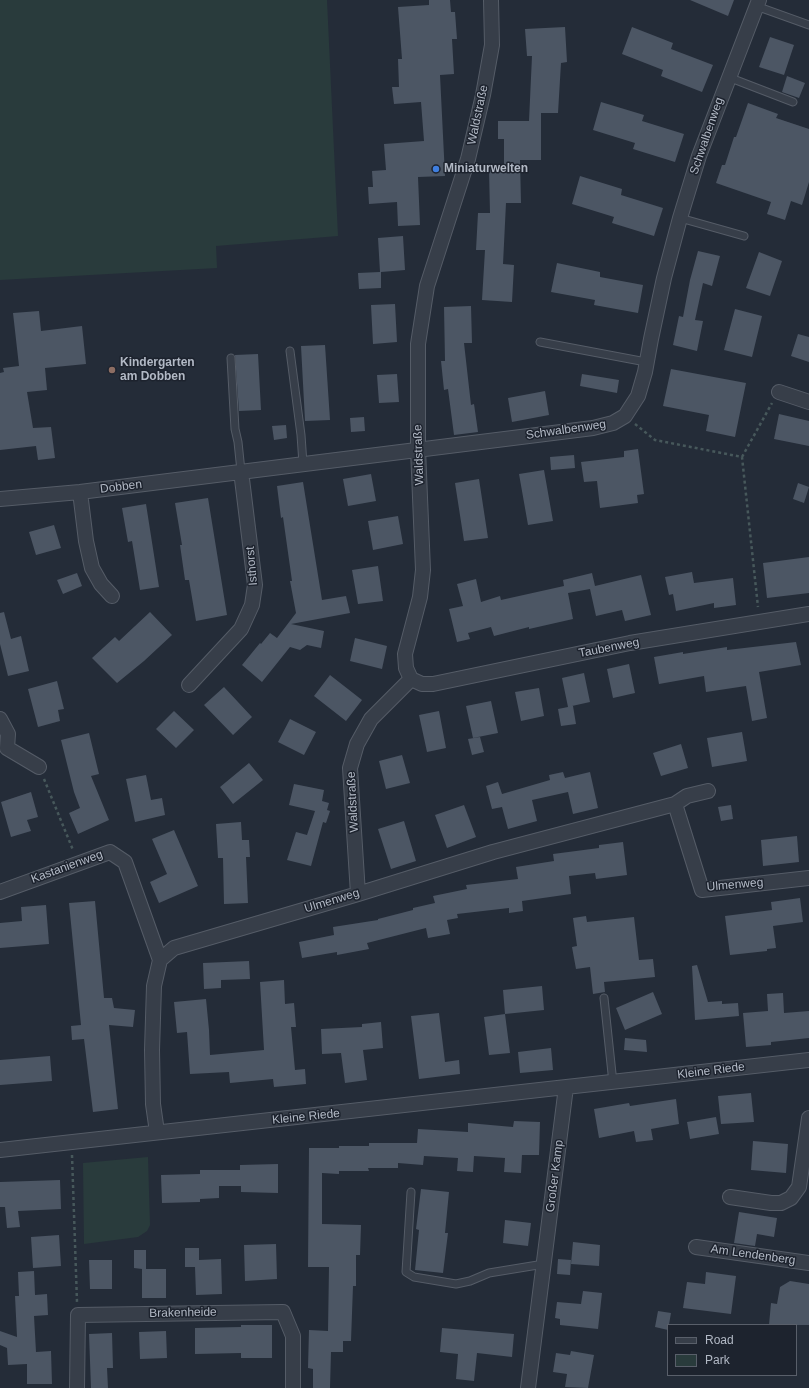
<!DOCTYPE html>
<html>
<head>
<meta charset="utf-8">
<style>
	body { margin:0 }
	#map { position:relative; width:809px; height:1388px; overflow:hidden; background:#242c38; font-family:Arial,sans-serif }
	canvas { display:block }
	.legend { position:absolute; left:667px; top:1324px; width:130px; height:52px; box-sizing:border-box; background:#1d232e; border:1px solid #595f6a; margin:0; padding:5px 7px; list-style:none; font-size:12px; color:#b2b9c5 }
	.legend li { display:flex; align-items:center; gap:8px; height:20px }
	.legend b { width:20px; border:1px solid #595f6a }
</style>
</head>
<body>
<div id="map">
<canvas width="809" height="1388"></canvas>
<ul class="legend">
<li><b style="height:5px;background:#373e49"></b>Road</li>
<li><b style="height:11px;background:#293b3c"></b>Park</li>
</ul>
</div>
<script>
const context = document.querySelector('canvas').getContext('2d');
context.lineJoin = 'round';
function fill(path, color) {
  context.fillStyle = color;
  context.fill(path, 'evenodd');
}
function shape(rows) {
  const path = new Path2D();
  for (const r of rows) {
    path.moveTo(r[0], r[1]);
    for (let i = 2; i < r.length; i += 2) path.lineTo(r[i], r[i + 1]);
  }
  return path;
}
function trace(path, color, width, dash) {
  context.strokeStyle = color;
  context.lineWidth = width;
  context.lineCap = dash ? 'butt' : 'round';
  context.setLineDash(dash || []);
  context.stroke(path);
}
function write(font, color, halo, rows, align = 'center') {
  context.font = font + ' Arial,sans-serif';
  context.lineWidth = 3;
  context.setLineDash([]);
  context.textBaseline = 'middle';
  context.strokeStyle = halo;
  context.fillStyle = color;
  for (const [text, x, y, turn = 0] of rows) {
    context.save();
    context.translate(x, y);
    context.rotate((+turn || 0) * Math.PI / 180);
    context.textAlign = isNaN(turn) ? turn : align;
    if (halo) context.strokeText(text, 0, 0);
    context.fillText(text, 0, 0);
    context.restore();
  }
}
const green = shape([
	[0,0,327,0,338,236,216,246,217,268,0,280],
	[148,1157,150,1225,147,1231,138,1237,84,1244,83,1163]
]);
const building = shape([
	[429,0,450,0,451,12,455,12,457,39,452,39,454,74,440,75,445,176,418,177,420,225,398,226,397,202,369,204,368,187,373,187,372,171,386,170,384,144,424,141,421,102,394,104,392,87,399,87,398,59,402,59,398,7,429,5],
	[690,0,734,0,728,16],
	[565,27,567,62,561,63,558,113,541,113,541,160,520,160,521,203,506,203,503,264,514,265,512,302,482,300,485,250,476,250,478,213,490,213,489,169,504,169,504,139,498,139,498,121,529,121,532,56,527,56,525,29],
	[632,27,673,43,671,49,713,65,702,92,661,76,663,70,622,54],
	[770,37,794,45,784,75,759,67],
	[787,76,805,83,799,98,782,92],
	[601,102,644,115,642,121,684,134,675,162,633,149,635,143,593,130],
	[748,103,778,114,776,118,809,129,809,182,802,205,791,201,785,220,767,214,771,202,716,183,722,165,725,165,734,137,736,137],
	[580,176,622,189,621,195,663,208,654,236,612,223,614,217,572,204],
	[403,236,405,270,381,272,381,288,359,289,358,273,380,272,378,238],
	[698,251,720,256,712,286,703,283,695,320,703,321,697,351,673,345,679,316,683,317,690,280],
	[759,252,782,261,770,296,746,288],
	[557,263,600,272,600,277,643,285,638,313,594,305,595,300,551,292],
	[395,304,397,342,373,344,371,305],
	[471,306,472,343,464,343,471,405,474,404,478,432,454,435,448,389,444,390,441,361,445,361,444,307],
	[735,309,762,316,752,357,724,350],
	[39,311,41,331,82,326,86,364,45,368,47,390,27,392,33,428,51,427,55,458,38,460,36,446,0,450,0,373,4,372,3,368,19,366,13,313],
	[798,334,809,337,809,362,791,356],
	[325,345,330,420,305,421,301,346],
	[258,354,261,410,239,411,235,355],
	[671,369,746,383,735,437,706,431,709,415,663,406],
	[397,374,399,402,379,403,377,375],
	[582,374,619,380,617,393,580,386],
	[545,391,549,415,512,422,508,398],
	[779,414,809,421,809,446,774,439],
	[364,417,365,431,351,432,350,418],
	[286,425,287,438,274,440,272,426],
	[638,449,644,494,637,495,638,503,600,508,597,481,584,482,581,462,624,457,624,451],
	[574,455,575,468,551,470,550,457],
	[544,470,553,521,528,525,519,474],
	[371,474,376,501,348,506,343,479],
	[479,479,488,538,464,541,455,483],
	[303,482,322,600,346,596,350,613,291,624,324,631,321,648,307,645,300,650,290,647,262,682,242,665,260,643,261,644,270,633,277,638,296,613,290,581,292,581,283,517,281,518,277,486],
	[798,483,809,487,804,503,793,499],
	[208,498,227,615,196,621,189,580,185,580,180,545,182,545,175,503],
	[146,504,159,587,140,590,132,541,128,542,122,508],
	[398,516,403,544,373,550,368,521],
	[54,525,61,548,36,555,29,532],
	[809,557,809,593,767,598,763,563],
	[378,566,383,601,358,604,352,570],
	[692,572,694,583,733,578,736,605,714,608,714,603,676,611,673,594,669,595,665,577],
	[77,573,82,586,63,594,57,580],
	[592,573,595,586,641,575,651,615,625,621,622,610,596,616,590,589,568,593,573,619,529,629,529,627,494,636,491,627,468,633,470,639,457,642,449,609,463,606,457,584,476,579,481,602,500,596,501,600,564,586,563,580],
	[4,612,11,639,21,636,29,671,8,676,0,644,0,613],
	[150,612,172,635,144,661,117,683,92,658,115,637,119,641],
	[355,638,387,646,382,669,350,661],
	[796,642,801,665,759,672,767,718,752,721,746,686,706,692,704,676,659,684,654,657,683,652,683,654,727,647,727,650],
	[629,664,635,693,613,698,607,669],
	[584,673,590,702,572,706,573,706,576,724,561,726,558,709,568,707,562,678],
	[330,675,362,700,346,721,314,696],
	[57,681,64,709,58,710,60,721,38,727,28,689],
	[224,687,252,717,233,735,204,705],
	[539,688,544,716,521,721,515,692],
	[491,701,498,733,473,738,466,706],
	[174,711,194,730,176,748,156,729],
	[439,711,446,748,427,752,419,715],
	[290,719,316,732,304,755,278,742],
	[742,732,747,761,712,767,707,738],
	[89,733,99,774,91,776,109,820,78,834,69,813,80,808,74,792,61,740],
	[480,737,484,752,472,755,468,739],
	[681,744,688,768,661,776,653,753],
	[402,755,410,783,386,789,379,761],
	[249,763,263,780,233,804,220,787],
	[563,772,565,778,590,772,598,808,573,814,568,792,532,800,537,821,508,829,502,807,492,809,486,786,498,782,502,794,550,780,549,775],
	[146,775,151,800,162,798,165,815,135,822,126,779],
	[294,784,324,790,322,801,329,803,327,810,330,811,326,823,323,822,311,866,287,860,296,832,307,835,315,811,289,805],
	[31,792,38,817,27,820,31,831,11,837,1,802],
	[464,805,476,837,447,848,435,815],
	[731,805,733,819,721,821,718,807],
	[404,821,416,861,391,869,378,829],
	[241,822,242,840,249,840,250,857,246,857,248,903,224,904,223,858,218,858,216,824],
	[174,830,198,886,159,903,150,882,167,874,152,839],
	[797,836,799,862,763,866,761,840],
	[623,842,627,875,596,879,595,873,569,876,571,894,522,901,523,911,509,913,509,908,457,914,458,918,447,920,450,934,428,938,426,928,367,943,369,949,337,955,337,952,302,958,299,942,334,935,333,927,378,920,378,919,413,910,413,908,435,903,433,896,467,889,466,885,518,879,516,867,554,861,553,854,599,848,599,845],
	[800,898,803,922,773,926,776,948,767,949,767,951,730,955,725,916,772,910,771,902],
	[95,901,104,998,112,998,114,1008,135,1010,133,1027,109,1025,118,1109,93,1112,84,1039,72,1040,71,1026,81,1025,69,903],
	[46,905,49,944,0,948,0,923,22,921,21,907],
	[586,916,587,922,634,917,639,960,653,959,655,977,604,982,605,992,593,994,590,967,576,969,572,947,577,946,573,918],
	[249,961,250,979,221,980,221,988,204,989,203,963],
	[697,965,708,1002,722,1001,722,1004,738,1003,739,1016,695,1020,692,966],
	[284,980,285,1004,294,1003,296,1027,291,1027,295,1070,305,1069,306,1084,274,1087,273,1079,230,1083,229,1072,190,1074,187,1032,177,1033,174,1002,206,999,209,1030,210,1055,264,1050,260,982],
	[542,986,544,1010,505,1014,503,990],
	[653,992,662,1014,625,1030,616,1008],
	[783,993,784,1013,809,1011,809,1038,771,1042,771,1045,746,1047,743,1013,768,1011,767,994],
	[439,1013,445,1062,459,1060,460,1074,419,1079,411,1016],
	[505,1014,510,1053,489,1055,484,1017],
	[381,1022,383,1048,363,1050,367,1080,345,1083,341,1053,322,1054,321,1029,362,1027,362,1024],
	[625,1038,646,1040,647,1052,624,1050],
	[551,1048,553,1070,520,1073,518,1052],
	[50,1056,52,1081,0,1085,0,1060],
	[751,1093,754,1122,721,1124,718,1096],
	[676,1099,679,1124,651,1129,653,1140,636,1142,634,1131,599,1138,594,1109,629,1103,630,1106],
	[716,1117,719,1134,690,1139,687,1122],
	[514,1121,540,1122,539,1155,522,1155,521,1173,504,1172,505,1158,474,1156,473,1172,457,1171,458,1158,424,1156,423,1165,398,1163,398,1168,368,1168,369,1171,339,1171,339,1174,322,1173,322,1224,361,1225,360,1255,356,1255,356,1286,353,1286,351,1341,343,1341,343,1352,331,1352,330,1388,313,1388,313,1369,308,1368,309,1330,328,1331,329,1267,308,1267,309,1148,339,1148,339,1146,369,1146,369,1143,417,1143,418,1129,468,1132,468,1123,513,1127],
	[753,1141,788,1144,786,1173,751,1170],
	[278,1164,278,1193,241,1192,241,1186,219,1186,219,1198,200,1199,200,1202,162,1203,161,1175,200,1174,200,1170,240,1170,240,1165],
	[60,1180,61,1209,18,1211,20,1227,7,1228,5,1207,0,1207,0,1182],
	[421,1189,449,1192,445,1233,448,1233,443,1273,415,1270,419,1230,416,1229],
	[739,1212,777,1218,774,1237,757,1234,755,1246,734,1243],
	[505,1220,531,1223,528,1246,503,1243],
	[59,1235,61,1266,33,1268,31,1237],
	[573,1242,600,1245,599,1266,571,1264],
	[276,1244,277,1279,245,1281,244,1245],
	[185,1248,199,1248,199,1260,221,1259,222,1294,196,1295,195,1267,185,1267],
	[134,1250,146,1250,146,1269,166,1269,166,1298,142,1298,142,1269,134,1268],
	[558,1259,571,1260,570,1275,557,1274],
	[89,1260,112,1260,112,1289,90,1289],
	[34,1271,35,1295,47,1294,48,1315,34,1316,36,1352,51,1351,52,1384,27,1384,27,1364,8,1365,7,1348,0,1345,0,1331,17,1337,15,1296,19,1296,18,1272],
	[706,1272,736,1276,731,1314,683,1308,687,1282,705,1284],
	[790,1281,809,1284,809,1325,769,1325,771,1303,777,1304,780,1287],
	[583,1291,602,1293,598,1329,560,1325,560,1319,555,1318,557,1302,581,1304],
	[658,1311,671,1313,668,1330,655,1327],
	[241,1325,272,1325,272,1358,241,1358,241,1353,195,1354,195,1328,241,1327],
	[442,1328,514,1334,512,1357,477,1353,474,1381,456,1379,458,1354,440,1352],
	[166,1331,167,1358,140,1359,139,1332],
	[112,1333,113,1368,107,1368,108,1388,91,1388,89,1334],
	[571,1351,594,1355,588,1388,565,1387,567,1374,553,1372,556,1353,570,1355]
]);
const path = shape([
	[635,424,655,440,742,457,758,607],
	[742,457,772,403],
	[44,779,73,850],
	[72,1155,77,1302]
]);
const service = shape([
	[756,6,809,25],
	[728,77,793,102],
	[680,218,744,236],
	[540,342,646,362],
	[290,351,301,435,303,464],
	[231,358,235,429,238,442,241,471],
	[604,998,613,1083],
	[411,1192,406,1272,414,1277,456,1284,470,1281,489,1273,544,1264]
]);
const minor = shape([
	[779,392,809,402],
	[80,492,86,541,92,568,101,584,112,596],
	[0,499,80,492,593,428,613,423,625,416,638,396,645,372,651,339,664,278,680,218,699,156,759,0],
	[411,679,406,668,405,654,420,597,423,570,418,449,418,344,427,286,468,159,483,95,492,45,491,0],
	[411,679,422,684,433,684,630,643,809,614],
	[189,685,241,629,252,605,255,585,241,471],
	[0,719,8,734,7,748,39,767],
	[675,804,687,796,708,791],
	[0,892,110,852,125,862,160,960],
	[358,894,350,768,357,744,371,719,411,679],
	[157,1132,153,1104,152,1050,154,986,160,960,174,948,358,894,493,852,675,804,702,890,809,878],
	[0,1150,809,1060],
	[730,1197,771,1203,781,1203,791,1198,799,1187,809,1118],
	[696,1247,809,1263],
	[77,1388,78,1315,283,1312,293,1336,293,1388],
	[528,1388,566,1087]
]);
const markers = [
	[436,169,4,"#3f7fe0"],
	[112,370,4,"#8d6e63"]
];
const streetNames = [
	["Waldstraße",478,115,-78],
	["Schwalbenweg",707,136,-71],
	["Schwalbenweg",566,430,-8],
	["Waldstraße",419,455,-92],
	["Dobben",121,487,-7],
	["Isthorst",252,566,-95],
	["Taubenweg",609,648,-11],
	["Waldstraße",353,802,-93],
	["Kastanienweg",67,867,-20],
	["Ulmenweg",735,885,-5],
	["Ulmenweg",332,901,-17],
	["Kleine Riede",711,1071,-7],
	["Kleine Riede",306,1117,-6],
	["Großer Kamp",555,1176,-83],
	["Am Lendenberg",753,1255,8],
	["Brakenheide",183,1313,-1]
];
const poiNames = [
	["Miniaturwelten",444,169],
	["Kindergarten",120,363],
	["am Dobben",120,377]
];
fill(green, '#293b3c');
fill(building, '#4c5664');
trace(service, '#555c67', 9);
trace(minor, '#555c67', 16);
trace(path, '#47585b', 2.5, [3, 3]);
trace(service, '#373e49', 7);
trace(minor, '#373e49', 14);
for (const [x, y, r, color] of markers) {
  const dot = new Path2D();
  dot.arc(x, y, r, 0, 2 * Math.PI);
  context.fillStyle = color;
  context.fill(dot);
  trace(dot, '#1d232e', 1.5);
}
write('12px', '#b2b9c5', '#1d232e', streetNames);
write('bold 12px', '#b2b9c5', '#1d232e', poiNames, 'left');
</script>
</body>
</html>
